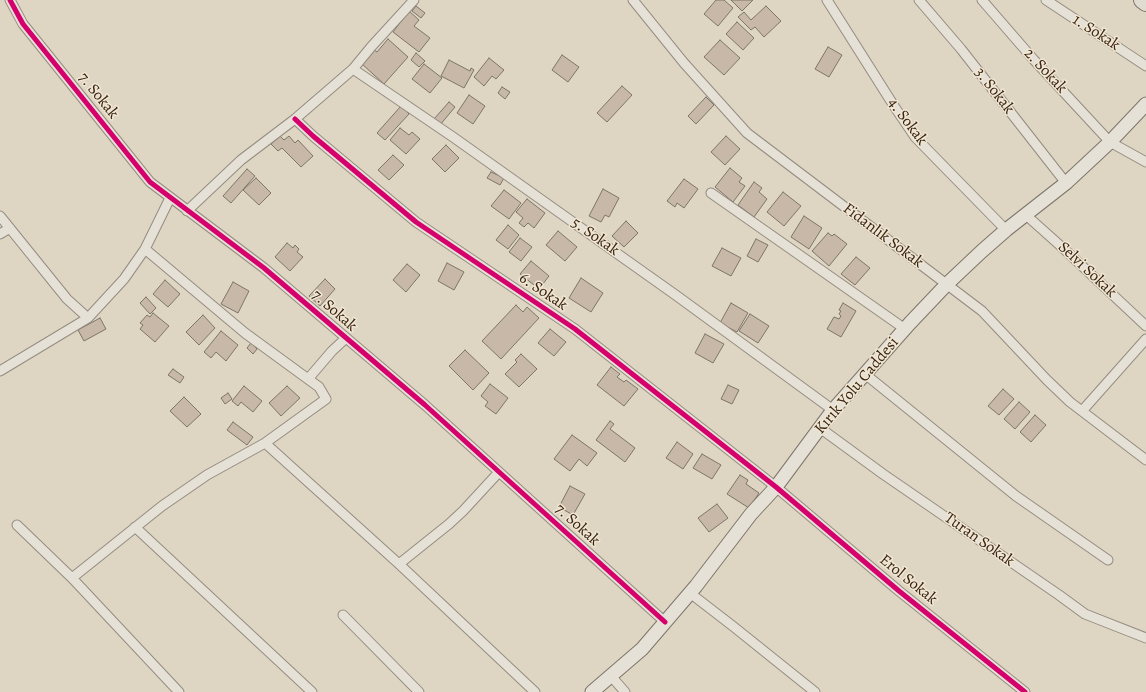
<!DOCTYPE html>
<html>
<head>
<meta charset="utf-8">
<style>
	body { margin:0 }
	canvas { display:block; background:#ded5c3 }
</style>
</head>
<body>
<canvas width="1146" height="692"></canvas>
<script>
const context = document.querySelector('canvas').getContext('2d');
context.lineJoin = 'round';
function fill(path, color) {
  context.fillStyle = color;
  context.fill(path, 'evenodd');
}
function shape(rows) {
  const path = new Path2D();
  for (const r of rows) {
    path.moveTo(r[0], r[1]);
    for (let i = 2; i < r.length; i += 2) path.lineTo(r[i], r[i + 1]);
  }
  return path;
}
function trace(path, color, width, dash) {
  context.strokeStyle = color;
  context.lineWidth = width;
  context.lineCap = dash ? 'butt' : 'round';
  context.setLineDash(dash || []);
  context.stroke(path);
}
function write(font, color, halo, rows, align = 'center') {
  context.font = font + ' Alegreya,serif';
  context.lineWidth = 3;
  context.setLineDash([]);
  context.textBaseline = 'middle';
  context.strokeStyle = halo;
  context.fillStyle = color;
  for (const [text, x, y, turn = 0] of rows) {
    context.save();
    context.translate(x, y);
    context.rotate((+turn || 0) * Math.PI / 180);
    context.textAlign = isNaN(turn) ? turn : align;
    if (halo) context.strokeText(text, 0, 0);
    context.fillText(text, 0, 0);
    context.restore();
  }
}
const building = shape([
	[716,0,724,0,733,8,718,26,704,14,716,0],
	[731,0,753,0,742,11,731,0],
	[416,6,425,13,421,18,412,11,416,6],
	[766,6,781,21,764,37,755,27,751,30,738,17,744,12,751,20,766,6],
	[409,11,419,20,414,26,430,38,419,52,393,32,409,11],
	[737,22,754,38,743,50,726,34,737,22],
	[388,39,408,57,384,84,362,64,374,50,377,52,388,39],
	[720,40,740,58,724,75,704,57,720,40],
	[828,47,842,55,829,77,815,69,828,47],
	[416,53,425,61,419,67,411,60,416,53],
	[562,55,579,67,568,82,552,70,562,55],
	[489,58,504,70,496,79,492,76,484,86,474,77,489,58],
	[449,60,470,71,471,68,474,70,464,88,441,76,449,60],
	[424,64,442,78,430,93,412,79,424,64],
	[622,86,632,95,607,122,597,113,622,86],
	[502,87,510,92,505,99,498,93,502,87],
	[469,95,485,106,473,124,457,113,469,95],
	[706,97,714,105,696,124,688,116,706,97],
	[449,102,455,107,440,125,434,119,449,102],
	[401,106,409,114,385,140,377,133,401,106],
	[400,128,409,135,412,132,420,139,406,154,390,140,400,128],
	[280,136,284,140,289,136,295,143,298,140,313,156,301,167,282,148,278,151,271,144,280,136],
	[726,136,740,149,725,165,711,152,726,136],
	[446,145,459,158,445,172,432,159,446,145],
	[393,155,404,165,389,180,378,170,393,155],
	[730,168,742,178,739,182,745,186,733,202,715,187,730,168],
	[247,169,255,176,231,203,223,196,247,169],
	[491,172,504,178,500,185,487,178,491,172],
	[256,178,271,193,259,205,243,190,256,178],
	[684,179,698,189,684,208,677,203,675,207,667,201,684,179],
	[754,182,762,188,759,192,767,199,754,217,738,205,754,182],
	[603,189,619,198,609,217,605,215,601,222,589,216,603,189],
	[504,190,521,203,509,219,491,206,504,190],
	[783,192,801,206,784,226,767,212,783,192],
	[527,199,545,213,534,228,528,223,524,227,519,223,523,218,516,212,527,199],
	[804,216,822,228,809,249,791,237,804,216],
	[626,221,638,233,624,247,612,236,626,221],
	[508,225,519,235,508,249,496,240,508,225],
	[558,231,577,247,565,261,546,245,558,231],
	[828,233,832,236,834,234,847,244,829,266,812,251,828,233],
	[520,238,532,247,521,261,509,252,520,238],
	[756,239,768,245,758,262,747,256,756,239],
	[287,243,293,248,295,245,299,249,297,252,303,257,290,271,275,257,287,243],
	[722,248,741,258,731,276,712,266,722,248],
	[856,257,870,268,855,285,841,274,856,257],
	[531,261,549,276,539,289,520,274,531,261],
	[447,263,464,272,454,290,438,281,447,263],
	[407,264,420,275,406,292,393,280,407,264],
	[581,278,603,293,591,312,569,298,581,278],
	[325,279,335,289,320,306,309,296,325,279],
	[165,280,180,294,168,307,153,294,165,280],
	[233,282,249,291,238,313,221,304,233,282],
	[146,297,156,308,150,314,140,303,146,297],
	[731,303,748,313,737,332,720,323,731,303],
	[843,303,856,311,841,337,827,329,834,317,839,319,841,316,839,314,841,311,839,310,843,303],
	[516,305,523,312,527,307,539,318,501,359,482,341,516,305],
	[153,313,169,326,155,342,140,329,143,325,140,323,147,315,150,317,153,313],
	[750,314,769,326,758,343,739,331,750,314],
	[203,315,215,328,199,345,186,332,203,315],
	[100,318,106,329,84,341,78,330,100,318],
	[550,329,566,342,554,356,538,343,550,329],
	[221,331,238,345,226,361,216,352,211,358,204,352,221,331],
	[705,334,724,344,713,363,695,353,705,334],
	[251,343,257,349,253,354,247,348,251,343],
	[465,350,489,373,473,390,449,366,465,350],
	[521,354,537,369,519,387,505,374,517,362,515,360,521,354],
	[611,367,620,374,617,377,624,382,626,380,638,389,624,406,597,385,611,367],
	[173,369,184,377,180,383,168,375,173,369],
	[490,384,508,398,496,414,485,406,488,402,481,396,490,384],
	[728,385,739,390,732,404,721,399,728,385],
	[244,386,262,401,253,412,241,402,238,406,232,401,244,386],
	[287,386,300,398,281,416,269,403,287,386],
	[1003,389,1014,399,999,415,988,406,1003,389],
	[228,393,232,399,225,404,221,398,228,393],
	[184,397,201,414,187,427,170,411,184,397],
	[1019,402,1030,412,1015,429,1004,419,1019,402],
	[1035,415,1046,425,1031,442,1020,432,1035,415],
	[610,421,614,424,610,429,635,448,625,462,596,440,610,421],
	[233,422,253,437,247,445,227,430,233,422],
	[572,435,597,453,587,466,579,459,570,471,554,459,572,435],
	[677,442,693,454,683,469,666,458,677,442],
	[702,454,721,465,712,479,693,468,702,454],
	[740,475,748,480,746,484,759,493,749,508,727,494,740,475],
	[570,486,585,494,573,515,559,507,570,486],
	[717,504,728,518,709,532,698,518,717,504]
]);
const street = shape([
	[10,0,23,24,150,182,264,268,425,405,665,622],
	[633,0,684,63,747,133,982,311,1047,380,1070,402,1146,460],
	[827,0,894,106,915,137,1006,230],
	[919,0,961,49,1066,183],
	[982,0,1034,60,1110,142,1146,162],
	[1046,0,1146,66],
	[353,69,453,137,677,296,833,410],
	[295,119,313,136,416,222,575,329,776,487,899,591,1025,692],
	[711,193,905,329],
	[187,211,241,160,295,119,353,69,371,47,414,0],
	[1026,215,1064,249,1146,326],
	[0,216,67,299,88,318],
	[0,234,10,228],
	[145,249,245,333,308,379],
	[0,371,88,318,124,279,145,249,170,198],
	[865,374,1016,496,1108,560],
	[1082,411,1146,339],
	[820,428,883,474,1059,595,1085,614,1146,638],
	[265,443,399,564,535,692],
	[17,525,72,578,179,692],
	[135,527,312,692],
	[399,564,449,524,463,511,499,472],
	[72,578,162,506,207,475,265,443,326,399,319,387,308,379,332,351,346,338],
	[690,593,734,627,815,692],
	[343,615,419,692],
	[611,676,625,692]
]);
const secondary = shape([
	[592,692,642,649,696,586,751,514,776,487,833,410,910,323,947,284,982,251,1006,230,1066,183,1110,142,1146,104]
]);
const highway = shape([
	[1142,0,1146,3]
]);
const cycleway = shape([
	[10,0,23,24,150,182,264,268,425,405,665,622],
	[295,119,313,136,416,222,575,329,776,487,899,591,1025,692]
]);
const streetNames = [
	["1. Sokak",1096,33,33],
	["2. Sokak",1045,71,47],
	["3. Sokak",994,91,52],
	["7. Sokak",98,96,51],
	["4. Sokak",907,122,53],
	["Fidanlık Sokak",883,236,37],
	["5. Sokak",595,237,35],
	["Selvi Sokak",1087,270,43],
	["6. Sokak",543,292,34],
	["7. Sokak",334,311,41],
	["Kırık Yolu Caddesi",857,386,-50],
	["7. Sokak",577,525,42],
	["Turan Sokak",979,540,35],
	["Erol Sokak",908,580,39]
];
fill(building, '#c7b8a8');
trace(building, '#7d7569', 1);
trace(street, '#948c80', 11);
trace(secondary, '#7d7569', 15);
trace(highway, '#7d7569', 18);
trace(street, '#e6e1d7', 9);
trace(secondary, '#e6e1d7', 13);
trace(highway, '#e1dcd1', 16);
trace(cycleway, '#d6006c', 5);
write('16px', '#382515', '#f1e6d1', streetNames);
</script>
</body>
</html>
